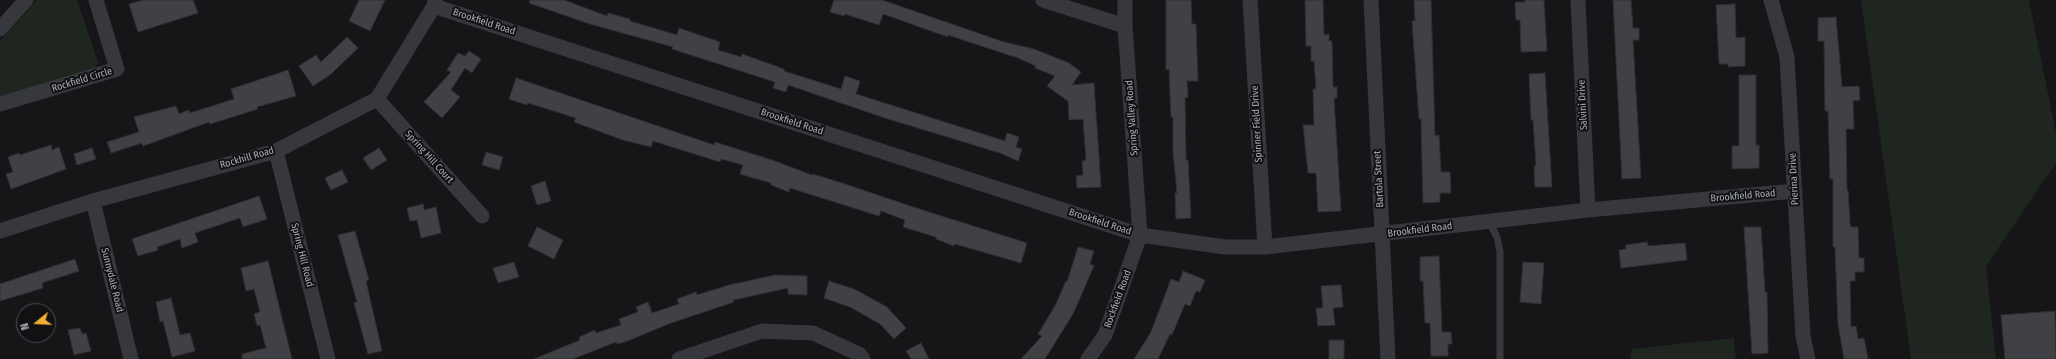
<!DOCTYPE html>
<html>
<head>
<meta charset="utf-8">
<style>
	body { margin:0 }
	#map { position:relative; width:2056px; height:359px; overflow:hidden; background:#161618; font-family:"Fira Sans Condensed",sans-serif }
	canvas { display:block }
	.north { position:absolute; left:16px; top:303px; width:40px; height:40px; box-sizing:border-box; background:#111113; border:1px solid #4d4f55; border-radius:50%; rotate:252deg; font-size:11px; font-weight:700; line-height:16px; text-align:center; color:#a8adb8 }
	.north::after { content:''; display:block; margin:auto; width:14px; height:18px; background:#f2b134; clip-path:polygon(50% 0,100% 100%,50% 72%,0 100%) }
</style>
</head>
<body>
<div id="map">
<canvas width="2056" height="359"></canvas>
<div class="north">N</div>
</div>
<script>
const context = document.querySelector('canvas').getContext('2d');
context.lineJoin = 'round';
function fill(path, color) {
  context.fillStyle = color;
  context.fill(path, 'evenodd');
}
function shape(rows) {
  const path = new Path2D();
  for (const r of rows) {
    path.moveTo(r[0], r[1]);
    for (let i = 2; i < r.length; i += 2) path.lineTo(r[i], r[i + 1]);
  }
  return path;
}
function trace(path, color, width, dash) {
  context.strokeStyle = color;
  context.lineWidth = width;
  context.lineCap = dash ? 'butt' : 'round';
  context.setLineDash(dash || []);
  context.stroke(path);
}
function write(font, color, halo, rows, align = 'center') {
  context.font = font + ' "Fira Sans Condensed",sans-serif';
  context.lineWidth = 4;
  context.setLineDash([]);
  context.textBaseline = 'middle';
  context.strokeStyle = halo;
  context.fillStyle = color;
  for (const [text, x, y, turn = 0] of rows) {
    context.save();
    context.translate(x, y);
    context.rotate((+turn || 0) * Math.PI / 180);
    context.textAlign = isNaN(turn) ? turn : align;
    if (halo) context.strokeText(text, 0, 0);
    context.fillText(text, 0, 0);
    context.restore();
  }
}
const green = shape([
	[37,0,77,0,98,62,96,67,93,70,0,98,0,41],
	[1861,0,2029,0,2056,133,2056,163,1986,266,1996,359,1911,359],
	[1734,338,1736,359,1630,359,1632,349]
]);
const building = shape([
	[143,0,193,0,198,13,138,32,129,4,143,0],
	[359,0,385,0,370,31,349,21,359,0],
	[530,0,564,0,607,16,608,13,630,19,630,21,677,35,679,28,720,42,718,50,741,57,742,54,784,69,784,71,841,89,845,76,860,81,856,94,1005,141,1007,133,1019,137,1016,147,1022,149,1018,161,1000,153,885,118,788,85,786,92,773,88,775,82,672,49,673,47,590,24,529,3,530,0],
	[834,0,882,0,1004,42,1034,49,1069,63,1081,72,1072,85,1094,83,1101,187,1077,188,1076,176,1083,175,1082,161,1086,160,1083,119,1069,120,1068,101,1047,86,1055,76,1035,68,1036,66,1018,58,948,35,948,37,883,14,879,25,845,14,844,16,830,12,834,0],
	[1166,0,1191,0,1192,24,1196,24,1198,81,1187,81,1188,97,1185,98,1186,160,1188,160,1191,218,1176,219,1175,193,1177,193,1173,152,1173,117,1171,117,1169,69,1166,70,1166,0],
	[1305,0,1323,0,1324,35,1329,34,1329,41,1332,41,1333,87,1337,87,1337,98,1334,98,1341,211,1318,212,1316,173,1308,173,1303,125,1314,125,1313,89,1316,89,1314,61,1311,61,1311,46,1306,46,1305,0],
	[1414,0,1431,0,1435,136,1439,135,1441,172,1450,172,1451,193,1440,193,1440,202,1423,203,1421,119,1419,119,1412,21,1415,21,1414,0],
	[1525,0,1544,0,1547,51,1521,52,1520,20,1516,20,1515,2,1525,2,1525,0],
	[1613,0,1631,0,1633,28,1639,28,1639,40,1633,40,1641,178,1622,179,1613,0],
	[1735,4,1736,38,1745,37,1745,66,1728,67,1728,64,1719,64,1716,5,1735,4],
	[1836,17,1842,87,1859,86,1860,100,1853,101,1854,129,1846,129,1847,190,1848,190,1850,224,1851,227,1858,227,1859,258,1864,258,1864,272,1855,272,1855,281,1850,281,1851,327,1856,326,1858,339,1864,338,1868,359,1844,359,1838,324,1835,247,1833,247,1833,179,1830,179,1828,111,1825,111,1824,41,1818,41,1818,18,1836,17],
	[347,37,358,48,331,74,313,86,299,66,316,55,321,62,347,37],
	[469,51,481,59,472,73,465,68,451,90,460,97,442,118,424,102,451,72,447,70,458,53,465,56,469,51],
	[288,70,296,96,257,107,258,109,210,124,209,122,143,146,142,143,111,153,107,142,139,132,134,117,176,106,179,114,189,110,190,113,234,99,231,89,288,70],
	[1545,73,1552,187,1535,187,1534,166,1536,166,1533,120,1531,120,1529,74,1545,73],
	[1739,75,1756,75,1756,145,1759,145,1759,168,1732,169,1732,146,1739,146,1739,75],
	[516,78,714,145,715,142,772,160,812,175,813,174,845,184,910,206,1027,243,1021,263,955,244,954,246,936,239,936,237,903,227,905,220,881,211,879,216,790,188,789,192,771,185,771,183,740,174,743,165,721,159,720,162,653,141,651,147,623,140,574,122,576,118,528,103,527,105,509,99,516,78],
	[51,145,52,150,59,147,66,169,11,189,6,174,13,172,8,157,19,153,20,155,51,145],
	[92,148,96,159,77,165,74,154,92,148],
	[379,148,387,160,371,170,363,158,379,148],
	[486,152,503,157,499,170,482,165,486,152],
	[342,170,348,182,331,190,325,178,342,170],
	[545,181,551,201,537,205,531,186,545,181],
	[259,196,267,219,243,227,240,218,195,233,198,242,182,248,180,239,157,247,158,250,138,256,132,239,259,196],
	[423,204,424,210,436,207,441,233,421,238,417,220,410,221,407,208,423,204],
	[537,227,563,240,554,259,528,246,537,227],
	[1744,227,1761,227,1765,292,1767,292,1768,353,1752,354,1744,227],
	[355,231,369,280,366,281,382,351,368,354,354,303,357,302,338,235,355,231],
	[1647,242,1648,246,1685,243,1687,260,1621,268,1619,250,1626,249,1626,245,1647,242],
	[1078,247,1094,251,1090,264,1094,266,1073,314,1045,359,1021,359,1042,336,1038,334,1055,306,1066,281,1067,282,1078,247],
	[1439,256,1442,332,1451,332,1452,344,1448,344,1448,356,1431,356,1430,323,1425,323,1423,281,1420,281,1420,257,1439,256],
	[75,259,79,271,42,283,43,288,0,301,0,284,75,259],
	[268,261,292,359,242,359,242,354,266,348,260,325,257,326,254,314,260,312,254,289,246,291,241,268,268,261],
	[514,262,519,277,498,283,493,268,514,262],
	[1523,262,1544,263,1541,304,1520,302,1523,262],
	[1183,271,1205,280,1200,292,1196,291,1190,306,1185,304,1172,335,1170,334,1158,359,1134,359,1151,332,1171,279,1179,282,1183,271],
	[775,275,807,276,807,295,788,294,788,288,733,300,734,302,671,323,625,342,617,344,616,342,573,359,534,359,580,340,579,337,595,330,596,333,621,325,619,319,638,312,636,307,648,302,652,313,679,304,677,299,696,292,697,295,729,285,775,275],
	[829,281,854,289,887,307,906,328,894,339,880,324,850,307,824,298,829,281],
	[1336,285,1341,285,1343,307,1333,308,1335,325,1318,326,1316,308,1323,308,1321,286,1336,285],
	[171,298,180,335,190,333,195,351,172,357,163,321,160,322,156,302,171,298],
	[2055,311,2056,359,2005,359,2001,315,2055,311],
	[80,328,82,334,86,333,91,351,74,355,68,330,80,328],
	[1329,340,1344,340,1344,359,1329,359,1329,340],
	[921,343,929,359,911,359,906,351,921,343]
]);
const service = shape([
	[1489,222,1497,237,1500,252,1500,359]
]);
const minor = shape([
	[1043,0,1125,26],
	[1250,0,1265,247],
	[1371,0,1388,359],
	[1578,0,1588,210],
	[1771,0,1787,57,1803,336,1808,359],
	[434,6,1140,235,1225,247,1265,247,1588,210,1795,191],
	[0,29,26,0],
	[377,99,482,216],
	[0,104,117,69,96,0],
	[276,151,328,359],
	[93,201,131,359],
	[0,231,93,201,276,151,377,99,434,6,435,0],
	[679,359,762,331,813,333,859,354,863,359],
	[1088,359,1105,335,1140,235,1125,26,1125,0]
]);
const streetNames = [
	["Brookfield Road",484,22,18],
	["Rockfield Circle",82,80,-17],
	["Salvini Drive",1583,105,-93],
	["Spring Valley Road",1132,118,-94],
	["Brookfield Road",792,122,18],
	["Spinner Field Drive",1257,124,-93],
	["Spring Hill Court",429,157,48],
	["Rockhill Road",247,158,-16],
	["Bartola Street",1379,179,-93],
	["Pierina Drive",1794,179,-93],
	["Brookfield Road",1743,196,-5],
	["Brookfield Road",1100,222,18],
	["Brookfield Road",1420,230,-7],
	["Spring Hill Road",302,255,76],
	["Sunnydale Road",112,280,76],
	["Rockfield Road",1118,299,-70]
];
fill(green, '#1e261f');
fill(building, '#404145');
trace(building, '#303034', 1);
trace(service, '#37383d', 7);
trace(minor, '#37383d', 15);
write('10px', '#a8adb8', '#111113', streetNames);
</script>
</body>
</html>
